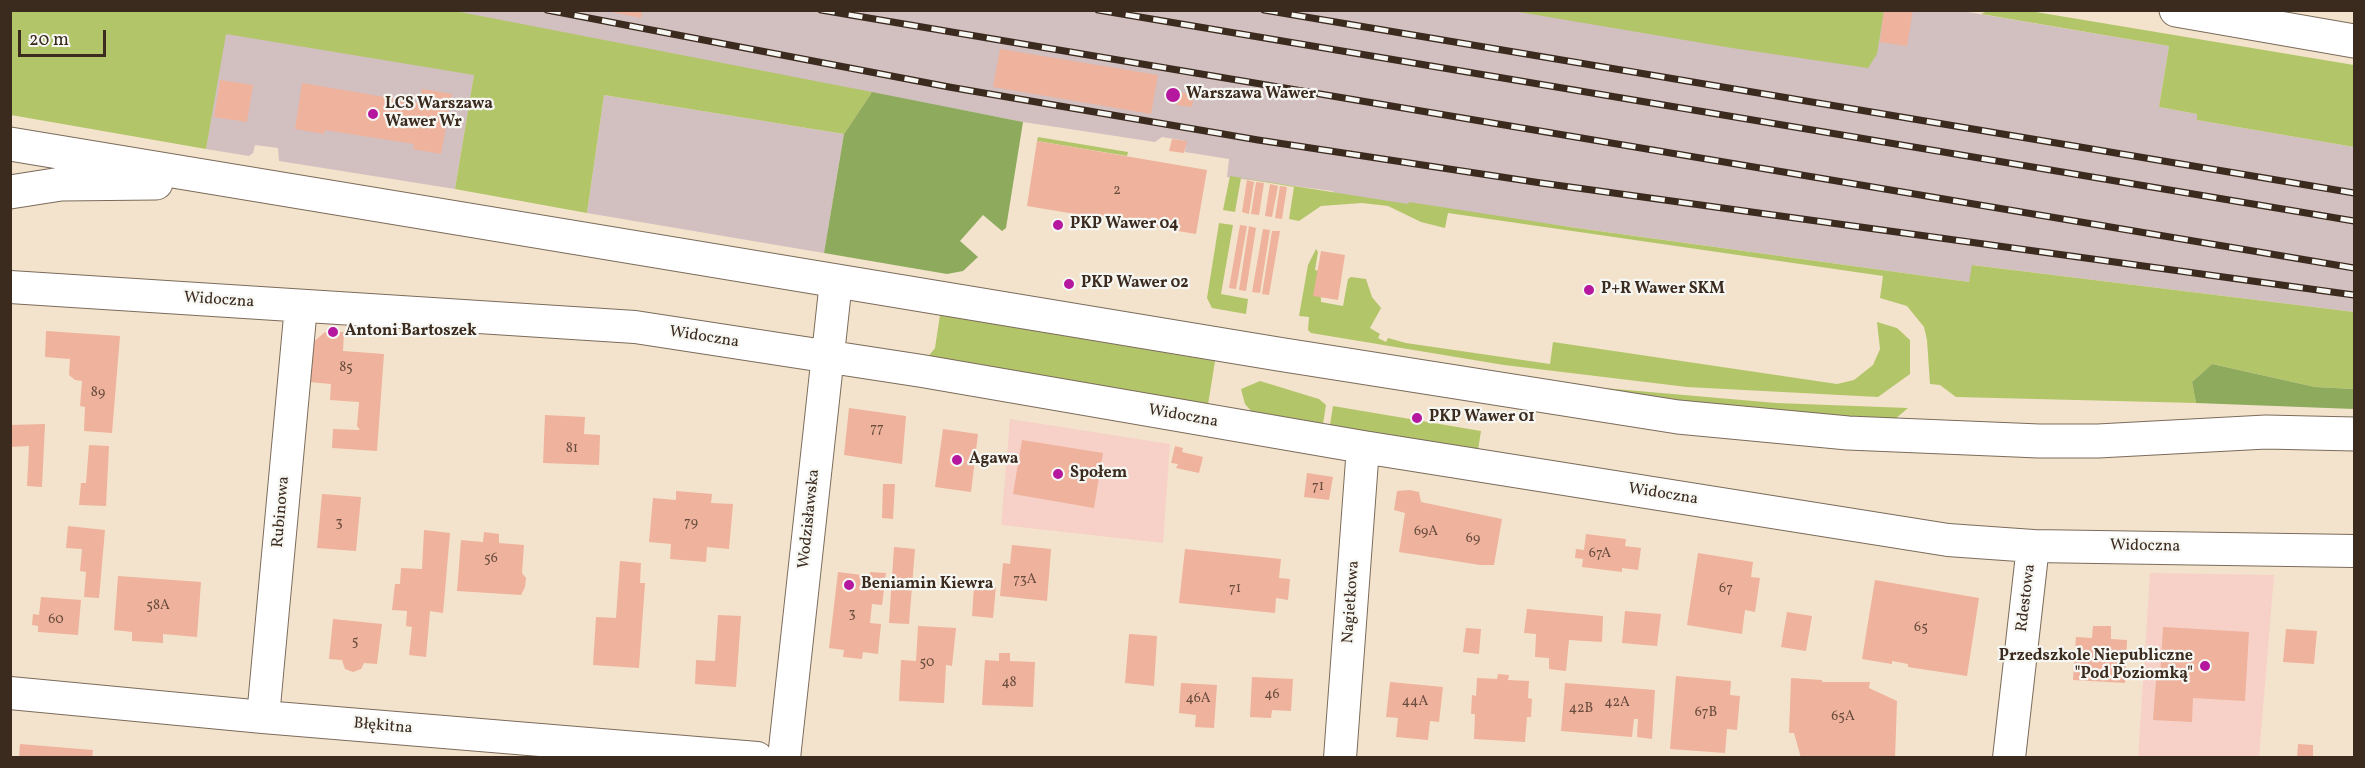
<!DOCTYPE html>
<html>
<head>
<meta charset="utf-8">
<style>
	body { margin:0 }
	#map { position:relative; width:2365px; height:768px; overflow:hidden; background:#f3e3cc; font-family:Vollkorn,serif }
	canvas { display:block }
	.frame { position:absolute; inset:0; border:12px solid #3b2a1e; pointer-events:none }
	.scale { position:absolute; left:18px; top:30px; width:88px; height:27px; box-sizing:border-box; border:3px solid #3b2a1e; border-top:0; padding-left:8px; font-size:18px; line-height:21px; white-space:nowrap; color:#3b2a1e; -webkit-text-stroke:4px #f6f6f2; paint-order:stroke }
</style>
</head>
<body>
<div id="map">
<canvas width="2365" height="768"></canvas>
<div class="frame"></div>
<div class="scale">20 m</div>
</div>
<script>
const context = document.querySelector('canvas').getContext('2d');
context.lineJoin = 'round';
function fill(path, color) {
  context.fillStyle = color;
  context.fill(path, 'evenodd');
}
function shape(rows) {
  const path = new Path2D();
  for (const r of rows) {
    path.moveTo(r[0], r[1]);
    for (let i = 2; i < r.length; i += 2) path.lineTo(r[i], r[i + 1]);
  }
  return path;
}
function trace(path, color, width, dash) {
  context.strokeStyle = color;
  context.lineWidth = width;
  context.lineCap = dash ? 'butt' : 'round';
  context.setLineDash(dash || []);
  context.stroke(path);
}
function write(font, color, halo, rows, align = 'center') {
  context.font = font + ' Vollkorn,serif';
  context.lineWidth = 4.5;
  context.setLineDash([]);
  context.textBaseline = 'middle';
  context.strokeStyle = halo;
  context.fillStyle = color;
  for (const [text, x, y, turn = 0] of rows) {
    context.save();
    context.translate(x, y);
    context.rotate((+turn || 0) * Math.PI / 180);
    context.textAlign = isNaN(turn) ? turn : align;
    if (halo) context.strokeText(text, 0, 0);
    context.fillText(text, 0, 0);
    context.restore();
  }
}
const built = shape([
	[1010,419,1170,444,1163,543,1001,525],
	[2150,573,2274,575,2259,757,2138,758]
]);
const industrial = shape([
	[228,11,1962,11,2169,46,2159,107,2197,114,2197,120,2354,147,2354,312,1973,265,1969,282,1339,195,1332,191,1227,177,1229,159,1185,152,1186,141,1162,137,1155,142,1023,122,645,49,474,76,455,189,279,161,278,148,255,145,253,153,249,156,206,149],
	[604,95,844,134,824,253,587,213]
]);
const green = shape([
	[10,11,455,11,872,92,844,134,604,95,587,213,455,189,474,75,226,34,206,149,11,115],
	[1513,11,1884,11,1877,54,1868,68,1732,48],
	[1987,11,2030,11,2354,65,2354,147,2197,120,2197,114,2159,107,2169,46,1981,14],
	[1038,137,1128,152,1127,156,1037,141],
	[1230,176,1408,204,1409,202,1577,228,1969,282,1972,265,2354,312,2354,389,2315,387,2212,364,2192,382,2196,403,1956,397,1940,385,1930,384,1927,340,1924,327,1907,306,1880,298,1883,276,1448,213,1445,228,1421,222,1388,206,1362,203,1321,206,1299,221,1289,219,1294,187,1241,178,1235,212,1223,210],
	[1219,223,1233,225,1221,294,1248,299,1246,314,1212,308,1207,298],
	[1316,249,1318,252,1315,270,1320,271,1321,302,1343,306,1348,279,1351,277,1366,279,1372,297,1381,308,1370,328,1380,334,1378,338,1386,342,1388,338,1406,343,1550,364,1553,342,1837,384,1854,380,1873,365,1880,349,1877,322,1897,328,1910,340,1910,374,1878,397,1687,387,1504,365,1311,333,1308,330,1309,317,1299,316,1308,265],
	[940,315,1215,361,1208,405,927,358,935,348],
	[1260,381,1319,399,1326,405,1323,424,1251,411,1245,404,1241,389],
	[1592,387,1776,403,1908,408,1894,420,1728,407],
	[1333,406,1481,431,1478,450,1330,425]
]);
const forest = shape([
	[872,92,1023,122,1006,228,1002,231,983,215,960,241,978,257,963,271,947,274,824,253,844,134],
	[2212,364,2315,387,2354,389,2354,409,2196,403,2192,382]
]);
const building = shape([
	[602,10,642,10,641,18],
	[1884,10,1913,10,1907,46,1880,42],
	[1000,49,1158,75,1151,114,993,87],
	[220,80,253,85,247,122,214,117],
	[302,83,420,103,422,89,452,94,441,154,413,149,414,144,325,130,324,134,295,129],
	[1179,92,1194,95,1192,107,1177,105],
	[1172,139,1187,141,1184,153,1169,151],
	[1037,141,1207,170,1196,234,1027,206],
	[1247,180,1254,182,1249,214,1242,212],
	[1256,182,1264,183,1259,215,1251,214],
	[1270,184,1278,186,1272,217,1265,216],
	[1280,186,1287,187,1282,219,1275,218],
	[1240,225,1247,226,1236,289,1229,288],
	[1249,226,1256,228,1246,291,1239,290],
	[1263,229,1270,230,1260,293,1252,292],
	[1272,231,1280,231,1269,295,1262,294],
	[1321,251,1345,255,1338,300,1313,296],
	[46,331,120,336,112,433,84,431,85,407,80,406,82,381,75,380,69,375,70,359,45,357],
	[325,332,344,332,343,351,384,354,377,451,332,448,333,429,360,430,357,426,359,402,330,400,331,384,308,382,311,344],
	[849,408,906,416,902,464,844,455],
	[545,415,585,417,584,434,600,435,599,465,543,463],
	[45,424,42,487,27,486,29,446,10,447,10,425],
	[943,429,978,434,971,492,935,487],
	[1022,440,1103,453,1094,508,1013,494],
	[89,445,109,446,106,506,79,505,81,483,86,483],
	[1175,446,1183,448,1182,452,1203,457,1199,473,1176,468,1178,464,1171,463],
	[1307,473,1333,477,1329,500,1304,497],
	[883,484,895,484,893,519,882,518],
	[1410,490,1419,492,1421,502,1502,519,1494,565,1480,565,1399,552,1405,513,1394,510,1397,491],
	[676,491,712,494,711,503,733,504,729,549,707,547,706,562,670,559,671,544,649,542,653,498,676,500],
	[322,494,361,497,356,551,317,548],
	[68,526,105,530,99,598,84,597,86,572,80,571,82,549,66,548],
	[424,530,450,533,443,613,430,611,426,657,409,655,412,627,406,626,407,611,392,610,395,584,400,584,401,568,422,569],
	[484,532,499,534,499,543,524,545,522,573,526,578,525,587,521,595,457,591,461,540,483,542],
	[1586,534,1626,539,1625,546,1641,548,1638,570,1622,568,1622,572,1582,567,1583,559,1575,558,1576,549,1584,550],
	[1012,545,1051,549,1047,601,1000,596,1003,563,1010,564],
	[894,547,915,549,909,624,889,623],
	[1185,549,1281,559,1279,578,1290,579,1288,600,1276,598,1275,613,1179,603],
	[1698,553,1753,562,1751,577,1760,578,1755,612,1745,610,1742,634,1687,625],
	[620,561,641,563,640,583,645,583,639,668,593,665,596,617,616,618],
	[838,572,870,576,870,572,886,573,882,605,872,604,870,623,881,624,878,654,863,652,862,659,843,657,844,650,829,648],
	[118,576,201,582,197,637,163,634,163,643,132,641,132,632,114,630],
	[1875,580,1979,598,1967,676,1908,667,1908,664,1892,661,1892,664,1862,659],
	[974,586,996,587,993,618,972,616],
	[41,597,81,600,78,635,38,632,38,626,32,625,33,614,39,615],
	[1527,609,1603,616,1602,642,1569,640,1566,671,1549,669,1549,658,1535,657,1536,634,1524,633],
	[1625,611,1661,614,1657,646,1622,643],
	[1787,612,1812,616,1806,651,1781,647],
	[718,615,741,616,736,687,695,684,696,660,715,661],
	[333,619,382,624,377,664,364,663,361,669,353,672,345,669,342,660,329,659],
	[918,626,956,628,952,666,946,665,944,703,899,701,901,660,916,661],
	[2093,626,2111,626,2111,639,2127,640,2125,683,2073,680,2076,637,2092,638],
	[2163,627,2249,632,2245,701,2193,698,2192,722,2153,720,2156,680,2160,680],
	[1466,628,1481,629,1479,654,1463,652],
	[2286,629,2317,631,2314,664,2283,662],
	[1129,634,1157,636,1154,686,1125,683],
	[999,653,1010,653,1010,661,1035,662,1033,707,982,705,985,660,999,661],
	[1498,674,1509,675,1508,680,1529,681,1528,698,1532,699,1531,717,1527,717,1525,742,1474,739,1475,714,1471,714,1472,695,1476,696,1477,678,1497,679],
	[1676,676,1731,681,1730,695,1740,696,1737,730,1727,729,1725,753,1670,749],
	[1252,677,1293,679,1291,711,1272,710,1271,718,1250,717],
	[1791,678,1822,680,1822,682,1870,682,1869,688,1897,701,1895,758,1801,758,1794,733,1789,733],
	[1390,682,1443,687,1439,722,1430,721,1428,740,1396,737,1398,718,1386,717],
	[1181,683,1217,685,1214,728,1195,727,1196,715,1179,713],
	[1565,683,1655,690,1652,739,1637,737,1638,719,1634,719,1632,737,1561,731],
	[20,744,93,750,92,758,19,758],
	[2298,744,2313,745,2313,758,2297,758]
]);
const minor = shape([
	[10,287,635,327,922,371,1363,447,1948,540,2033,546,2354,551],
	[10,693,263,717,757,758],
	[263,717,301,306],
	[784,758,836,281],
	[1340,758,1363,447],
	[2009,758,2033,546]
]);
const secondary = shape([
	[2176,10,2354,41],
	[10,144,1278,354,1678,417,1848,433,2039,441,2098,441,2266,432,2354,434],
	[10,192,61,184,156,183]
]);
const rail = shape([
	[547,10,949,87,1258,140,1541,183,2354,295],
	[821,10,2354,268],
	[1098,10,2354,221],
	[1264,10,2354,193]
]);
const markers = [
	[1173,95,8,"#b5179e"],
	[373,114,6,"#b5179e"],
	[1058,225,6,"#b5179e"],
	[1069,284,6,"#b5179e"],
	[1589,290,6,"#b5179e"],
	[333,332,6,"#b5179e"],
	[1417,418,6,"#b5179e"],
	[957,460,6,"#b5179e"],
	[1058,474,6,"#b5179e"],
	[849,585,6,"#b5179e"],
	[2205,666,6,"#b5179e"]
];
const numberNames = [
	["2",1117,191],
	["85",346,368],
	["89",98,393],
	["77",877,429],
	["81",572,449],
	["71",1318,487],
	["3",339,523],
	["79",691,523],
	["69A",1426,532],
	["69",1473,539],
	["67A",1600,554],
	["56",491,559],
	["73A",1025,580],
	["71",1235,589],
	["67",1726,589],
	["58A",158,606],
	["3",852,614],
	["60",56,620],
	["65",1921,628],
	["5",355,642],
	["50",927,663],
	["48",1009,683],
	["46",1272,695],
	["46A",1198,699],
	["44A",1415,702],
	["42A",1617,703],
	["42B",1581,709],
	["67B",1706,713],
	["65A",1843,717]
];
const poiNames = [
	["Warszawa Wawer",1186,95],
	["LCS Warszawa",385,105],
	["Wawer Wr",385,123],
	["PKP Wawer 04",1070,225],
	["PKP Wawer 02",1081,284],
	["P+R Wawer SKM",1601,290],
	["Antoni Bartoszek",345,332],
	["PKP Wawer 01",1429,418],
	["Agawa",969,460],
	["Społem",1070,474],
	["Beniamin Kiewra",861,585],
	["Przedszkole Niepubliczne",2193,657,"right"],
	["\"Pod Poziomką\"",2193,675,"right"]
];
const streetNames = [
	["Widoczna",219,301,4],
	["Widoczna",704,338,9],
	["Widoczna",1183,417,10],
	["Widoczna",1663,495,9],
	["Rubinowa",282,512,-85],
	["Wodzisławska",810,519,-84],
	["Widoczna",2145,547,1],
	["Rdestowa",2027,598,-83],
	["Nagietkowa",1352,602,-86],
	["Błękitna",383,727,5]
];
fill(built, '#f7d1c7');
fill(industrial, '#d2bfc0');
fill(green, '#b3c569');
fill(forest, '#8eaa5d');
fill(building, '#efb29c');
trace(minor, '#7b6b5b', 34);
trace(secondary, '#7b6b5b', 35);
trace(minor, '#fff', 32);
trace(secondary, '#fff', 33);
trace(rail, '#3b2a1e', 7);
trace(rail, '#f6f6f2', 4.5, [14]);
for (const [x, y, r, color] of markers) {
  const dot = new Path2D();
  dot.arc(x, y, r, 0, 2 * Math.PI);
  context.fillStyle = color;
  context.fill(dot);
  trace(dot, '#f6f6f2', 2);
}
write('14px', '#684c3e', null, numberNames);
write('bold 16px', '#3b2a1e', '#f6f6f2', poiNames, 'left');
write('16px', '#3b2a1e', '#f6f6f2', streetNames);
</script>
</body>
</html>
